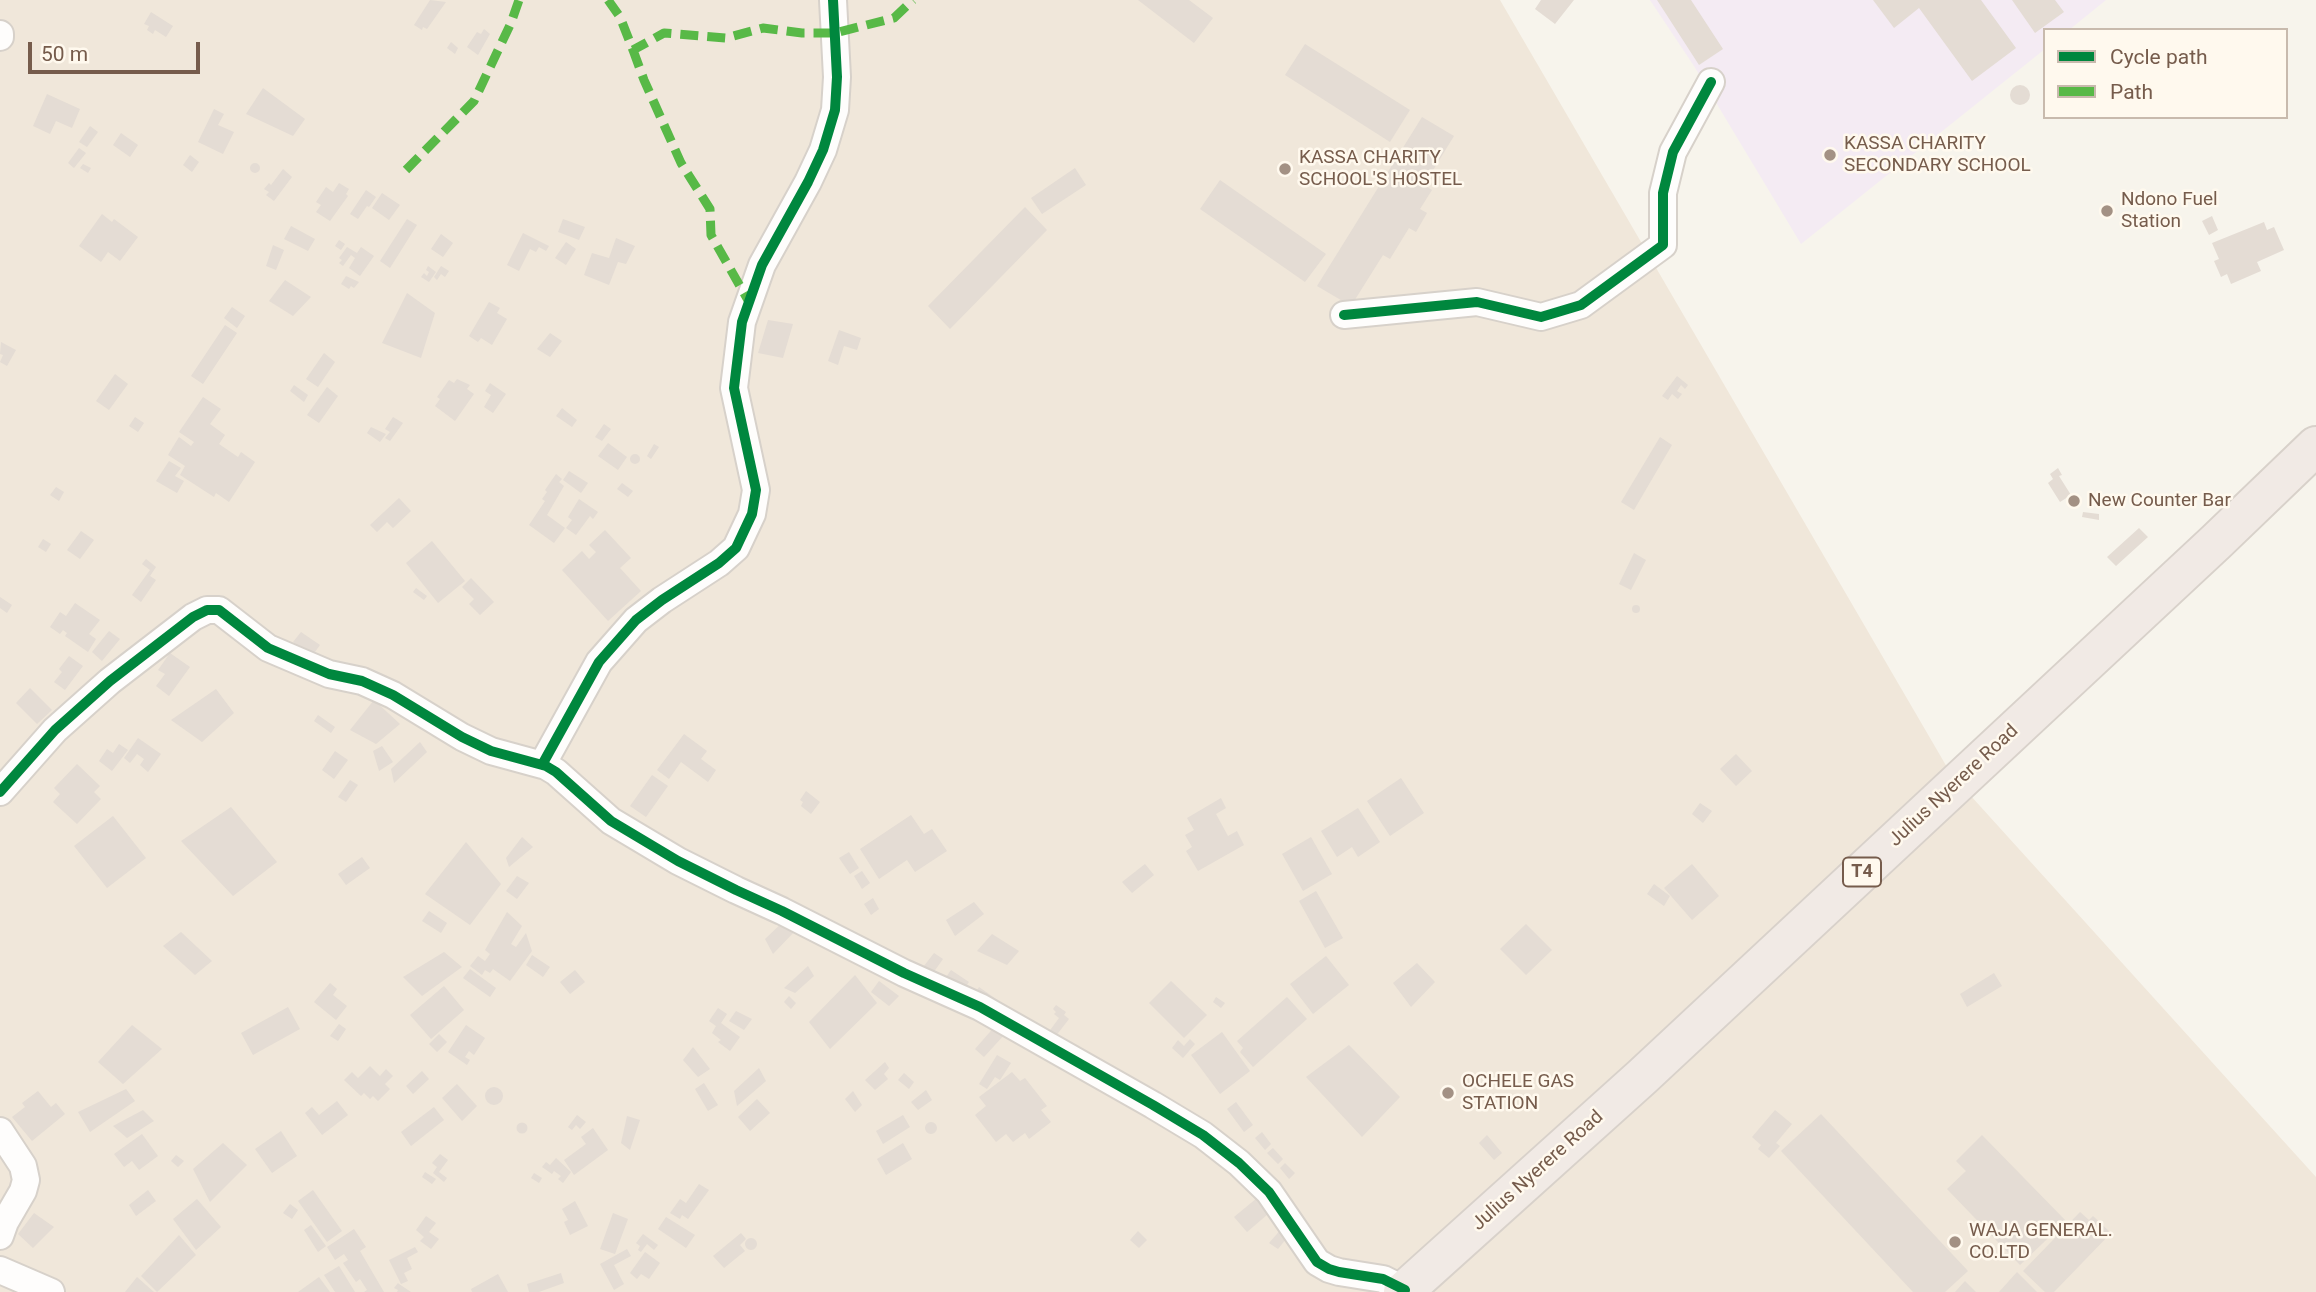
<!DOCTYPE html>
<html>
<head>
<meta charset="utf-8">
<style>
	body { margin:0 }
	#map { position:relative; width:2316px; height:1292px; overflow:hidden; background:#f7f4ec; font-family:Roboto,sans-serif }
	canvas { display:block }
	.legend { position:absolute; left:2043px; top:28px; width:245px; height:91px; box-sizing:border-box; background:#fff9ee; border:2px solid #c8baad; margin:0; padding:9px 12px; list-style:none; font-size:21px; color:#765c4c }
	.legend li { display:flex; align-items:center; gap:14px; height:35px }
	.legend b { width:35px; border:2px solid #c8baad }
	.scale { position:absolute; left:28px; top:42px; width:172px; height:32px; box-sizing:border-box; border:4px solid #765c4c; border-top:0; padding-left:9px; font-size:21px; line-height:24px; white-space:nowrap; color:#765c4c; -webkit-text-stroke:5px #fff9ee; paint-order:stroke }
</style>
</head>
<body>
<div id="map">
<canvas width="2316" height="1292"></canvas>
<ul class="legend">
<li><b style="height:9px;background:#00873e"></b>Cycle path</li>
<li><b style="height:9px;background:#58b947"></b>Path</li>
</ul>
<div class="scale">50 m</div>
</div>
<script>
const context = document.querySelector('canvas').getContext('2d');
context.lineJoin = 'round';
function fill(path, color) {
  context.fillStyle = color;
  context.fill(path, 'evenodd');
}
function shape(rows) {
  const path = new Path2D();
  for (const r of rows) {
    if (r.length === 3) {
      path.moveTo(r[0] + r[2], r[1]);
      path.arc(r[0], r[1], r[2], 0, 2 * Math.PI);
      continue;
    }
    path.moveTo(r[0], r[1]);
    for (let i = 2; i < r.length; i += 2) path.lineTo(r[i], r[i + 1]);
  }
  return path;
}
function trace(path, color, width, dash) {
  context.strokeStyle = color;
  context.lineWidth = width;
  context.lineCap = dash ? 'butt' : 'round';
  context.setLineDash(dash || []);
  context.stroke(path);
}
function write(font, color, halo, rows, align = 'center') {
  context.font = font + ' Roboto,sans-serif';
  context.lineWidth = 5;
  context.setLineDash([]);
  context.textBaseline = 'middle';
  context.strokeStyle = halo;
  context.fillStyle = color;
  for (const [text, x, y, turn = 0] of rows) {
    context.save();
    context.translate(x, y);
    context.rotate((+turn || 0) * Math.PI / 180);
    context.textAlign = isNaN(turn) ? turn : align;
    if (halo) context.strokeText(text, 0, 0);
    context.fillText(text, 0, 0);
    context.restore();
  }
}
const residential = shape([
	[0,0,1500,0,1951,774,2316,1177,2316,1292,0,1292]
]);
const education = shape([
	[1650,0,2106,0,2069,30,2045,30,2045,49,1801,244,1694,66]
]);
const building = shape([
	[430,0,446,2,427,29,423,27,422,30,414,25],
	[1138,0,1189,0,1213,18,1194,43],
	[1541,0,1574,0,1555,24,1535,9],
	[1657,0,1691,0,1723,49,1699,65],
	[1873,0,1981,0,2016,48,1972,81,1919,8,1894,28],
	[2012,0,2055,0,2064,12,2035,33],
	[151,12,173,26,166,37,155,30,153,34,147,30,149,26,144,24],
	[484,29,490,34,478,55,467,47,477,32,481,34],
	[451,42,458,48,455,54,447,48],
	[1305,44,1410,110,1390,142,1285,75],
	[2020,95,10],
	[263,88,305,119,293,136,246,114],
	[47,94,80,109,72,128,56,121,50,134,33,126],
	[214,109,224,114,218,125,234,132,223,154,198,142],
	[1422,117,1454,136,1424,185,1432,190,1420,209,1427,213,1416,232,1409,228,1390,259,1383,255,1351,306,1317,286],
	[90,126,98,132,87,147,79,142],
	[121,133,138,145,130,157,113,145],
	[79,148,86,153,74,168,68,163],
	[190,155,199,162,192,172,183,165],
	[255,168,5],
	[83,164,91,168,88,173,80,168],
	[1075,168,1086,185,1042,214,1031,198],
	[283,169,292,177,274,201,266,195,269,192,264,189,269,183,271,185],
	[1220,180,1326,254,1305,282,1200,209],
	[339,183,349,189,346,194,348,196,330,221,316,212,321,205,316,202,326,187,333,192],
	[366,190,376,197,369,207,367,206,358,219,350,214],
	[382,193,400,205,389,220,372,208],
	[1025,207,1047,230,950,329,928,306],
	[102,214,112,222,114,219,138,237,120,261,108,252,101,262,79,246],
	[2212,216,2218,230,2209,235,2202,221],
	[407,219,417,225,390,268,380,261],
	[563,219,585,227,579,240,558,232],
	[2264,222,2267,230,2274,227,2284,250,2257,262,2261,271,2231,284,2227,274,2221,277,2214,261,2219,259,2212,243],
	[291,226,315,239,308,251,284,239],
	[523,233,549,246,546,251,539,247,536,252,530,249,519,271,507,265],
	[441,234,453,243,443,257,431,249],
	[616,238,635,246,626,264,618,262,609,285,584,275,592,253,609,258],
	[339,240,345,244,341,250,335,246],
	[566,242,576,249,566,265,555,258],
	[273,245,284,250,276,270,266,266],
	[347,247,357,253,361,247,374,256,360,276,349,268,355,258,351,255,343,266,339,263,342,260,339,258],
	[428,266,436,272,429,282,421,277,424,273,427,276,429,272,426,270],
	[441,266,449,271,445,277,441,274,437,280,434,277],
	[346,276,359,282,354,288,351,286,349,289,341,284],
	[285,280,311,297,293,316,269,301],
	[407,293,435,313,421,358,382,343],
	[489,302,500,308,497,313,507,319,492,345,481,338,478,342,469,336],
	[232,307,245,316,237,328,224,318],
	[768,320,793,324,783,358,758,353],
	[225,325,237,333,203,384,191,376],
	[839,330,861,338,857,350,844,346,838,365,828,361],
	[550,333,562,341,550,357,537,349],
	[1,342,16,350,7,366,0,362,3,355,0,354],
	[324,353,335,362,318,387,306,379],
	[115,374,128,384,109,410,96,401],
	[1677,376,1688,385,1685,389,1681,385,1677,391,1682,394,1678,399,1672,394,1668,400,1662,396],
	[457,379,470,385,467,389,474,394,455,421,435,406,440,399,437,397,449,380,454,383],
	[490,383,506,394,493,413,484,407,491,395,485,391],
	[294,385,308,395,304,402,290,391],
	[327,387,338,396,319,423,307,415],
	[203,397,221,409,210,424,225,435,219,444,238,457,241,452,255,462,229,502,216,493,214,497,180,475,185,466,168,455,179,437,191,446,194,442,179,432],
	[562,408,577,420,572,427,556,416],
	[135,417,144,423,138,432,129,426],
	[393,417,403,423,390,441,385,438,390,432,385,429],
	[604,424,611,429,602,441,595,437],
	[371,427,386,434,380,442,367,433],
	[1660,437,1672,445,1634,510,1621,502],
	[608,443,627,457,618,470,598,456],
	[654,444,659,447,651,459,647,456],
	[635,459,5],
	[169,461,181,468,175,476,184,481,177,493,156,481],
	[2058,468,2062,475,2059,476,2071,495,2060,502,2048,483,2053,479,2050,474],
	[569,471,588,483,581,493,563,480],
	[556,474,562,479,559,482,564,486,547,515,565,528,554,543,529,525,545,501,542,499,547,492,545,490],
	[622,483,633,491,628,497,617,489],
	[56,487,64,492,59,501,50,495],
	[399,498,411,511,393,528,387,522,377,532,370,525],
	[579,499,598,512,593,519,590,516,576,535,566,528,572,520,568,517],
	[2083,512,2099,514,2099,520,2082,517],
	[2139,528,2148,537,2116,566,2107,557],
	[605,530,631,558,620,568,641,591,608,621,562,570,582,551,589,559,596,552,589,545],
	[81,531,94,540,80,559,67,550],
	[43,539,51,544,46,552,38,547],
	[432,541,465,581,438,603,406,563],
	[1634,553,1646,560,1631,590,1619,584],
	[146,559,156,567,150,576,156,580,141,602,132,595,150,570,142,564],
	[471,578,494,602,480,615,469,604,474,599,462,587],
	[416,588,427,596,424,600,413,592],
	[0,597,12,605,7,613,0,608],
	[75,603,100,620,89,634,96,639,88,652,65,636,67,633,63,630,60,634,50,627,60,612,66,616],
	[1636,609,4],
	[109,631,120,639,102,661,92,652],
	[301,632,320,645,312,656,293,642],
	[170,653,190,667,169,696,156,686,165,674,158,670],
	[69,656,83,666,65,690,54,682,62,672,59,669],
	[30,688,52,710,37,724,16,703],
	[216,689,234,713,202,742,171,720],
	[374,700,400,724,376,744,350,730],
	[318,715,335,727,331,733,314,721],
	[684,734,707,751,701,759,716,770,708,782,681,762,669,779,657,770],
	[138,738,161,754,148,772,140,765,144,759,137,754,130,763,124,758],
	[420,742,427,752,394,783,391,769],
	[119,744,128,750,112,771,99,761,107,749,113,753],
	[382,746,393,762,379,771,373,751],
	[335,751,348,760,334,779,322,770],
	[1736,754,1752,771,1736,786,1720,769],
	[77,764,100,786,94,792,101,799,77,824,53,802,60,794,54,788],
	[652,775,668,786,646,817,630,806],
	[1401,778,1424,813,1390,836,1367,801],
	[350,780,358,785,346,802,338,797],
	[806,791,820,802,811,814,801,806,803,802,800,800],
	[1221,798,1226,808,1216,814,1228,836,1237,831,1244,845,1198,871,1186,851,1192,847,1185,835,1194,830,1187,818],
	[1700,803,1712,811,1703,823,1692,814],
	[231,807,277,862,233,896,181,841],
	[1358,808,1380,842,1358,857,1352,847,1337,857,1321,831],
	[911,815,924,834,932,829,947,851,915,872,907,860,879,879,860,849],
	[113,816,146,858,107,888,74,846],
	[522,837,533,847,509,867,506,858],
	[1311,837,1332,874,1303,891,1282,854],
	[466,842,501,884,470,925,425,894],
	[849,852,859,868,850,874,839,858],
	[362,857,370,868,346,885,338,874],
	[1145,864,1154,875,1132,893,1122,882],
	[1692,864,1719,896,1692,920,1664,888],
	[862,871,870,883,862,889,854,876],
	[517,876,529,883,517,899,506,891],
	[1654,884,1670,896,1664,906,1647,894],
	[1316,891,1343,938,1325,948,1299,901],
	[873,898,879,909,871,915,864,904],
	[974,902,984,914,955,936,946,920],
	[429,911,447,923,441,933,422,921],
	[507,912,522,926,511,944,516,947,526,933,532,951,510,981,493,969,490,973,485,970,482,975,470,966,478,956,485,961,490,954,485,950],
	[784,921,795,931,773,954,765,939],
	[1526,924,1552,950,1526,975,1500,949],
	[181,932,212,961,195,975,163,946],
	[992,934,1019,951,1007,965,977,951],
	[444,952,462,967,422,996,403,977],
	[934,953,943,959,933,973,924,966],
	[532,955,550,967,543,977,526,965],
	[1326,956,1349,985,1313,1014,1290,984],
	[1417,963,1435,982,1411,1007,1393,983],
	[808,966,814,976,795,993,784,988],
	[470,969,496,988,490,997,463,978],
	[575,970,585,982,570,994,560,982],
	[951,970,969,982,962,992,944,980],
	[1994,973,2002,986,1967,1007,1960,994],
	[855,975,877,1003,830,1049,809,1022],
	[879,981,899,996,889,1006,871,992],
	[1171,981,1207,1015,1184,1038,1149,1003],
	[330,983,337,989,333,995,347,1006,336,1020,314,1002],
	[444,986,464,1010,431,1039,410,1015],
	[979,987,999,1001,994,1009,976,992],
	[789,996,796,1003,791,1009,784,1002],
	[1216,997,1225,1003,1221,1008,1213,1002],
	[1287,997,1307,1019,1253,1067,1240,1052,1243,1048,1237,1041],
	[1056,1005,1066,1012,1064,1015,1069,1019,1055,1037,1048,1033,1059,1018,1054,1014,1056,1012,1053,1009],
	[288,1007,300,1029,253,1055,241,1033],
	[718,1008,727,1014,721,1023,740,1037,730,1051,718,1042,721,1040,712,1033,716,1026,709,1021],
	[736,1011,752,1019,744,1030,729,1021],
	[339,1024,346,1029,338,1041,330,1036],
	[132,1025,162,1049,123,1084,98,1062],
	[466,1025,485,1038,474,1055,469,1051,465,1057,470,1060,467,1065,448,1052],
	[996,1025,1005,1034,984,1057,975,1049],
	[1222,1032,1250,1071,1220,1094,1191,1055],
	[439,1034,447,1042,437,1052,429,1044],
	[1190,1039,1195,1044,1183,1058,1172,1048,1178,1040,1184,1046],
	[1349,1045,1400,1097,1362,1137,1306,1077],
	[693,1047,710,1069,698,1077,683,1060],
	[997,1055,1011,1063,1000,1080,995,1077,987,1089,979,1084],
	[885,1062,889,1068,884,1074,888,1079,875,1090,865,1080],
	[370,1066,380,1076,386,1069,393,1076,385,1084,390,1089,378,1101,373,1096,370,1099,364,1093,361,1096,344,1080,352,1072,358,1078],
	[759,1068,766,1081,737,1106,734,1091],
	[422,1071,429,1079,413,1094,406,1086],
	[1012,1072,1020,1081,1025,1078,1047,1106,1041,1110,1051,1122,1029,1139,1025,1133,1013,1142,1006,1134,996,1142,975,1115,986,1106,979,1097],
	[904,1073,914,1082,909,1089,898,1080],
	[704,1083,718,1105,708,1111,695,1089],
	[457,1084,477,1106,462,1121,442,1098],
	[494,1096,9],
	[126,1089,135,1101,90,1132,78,1112],
	[926,1090,932,1100,918,1110,911,1102],
	[38,1091,51,1107,56,1103,65,1114,32,1141,12,1117,25,1107,22,1103],
	[853,1091,862,1105,855,1112,845,1099],
	[757,1099,770,1113,750,1131,738,1117],
	[337,1101,348,1115,322,1135,305,1113,312,1107,319,1115],
	[1236,1102,1253,1125,1244,1132,1227,1109],
	[434,1107,444,1120,411,1146,401,1132],
	[143,1110,154,1121,127,1138,113,1126],
	[1775,1110,1792,1124,1776,1143,1780,1146,1769,1158,1758,1149,1761,1145,1752,1137],
	[1821,1114,1968,1271,1945,1292,1913,1292,1781,1151],
	[577,1115,586,1122,580,1129,576,1125,572,1130,568,1127],
	[903,1115,910,1127,883,1144,876,1131],
	[627,1116,640,1120,630,1150,621,1143],
	[931,1128,6],
	[522,1128,5.5],
	[593,1128,608,1150,574,1175,564,1160,586,1144,581,1137],
	[281,1131,297,1156,272,1173,255,1149],
	[1262,1132,1271,1144,1265,1150,1255,1138],
	[142,1134,158,1156,139,1170,132,1161,124,1167,114,1154],
	[1487,1135,1502,1153,1494,1160,1479,1143],
	[1982,1135,2066,1221,2020,1265,1947,1189,1966,1171,1956,1161],
	[223,1143,247,1165,210,1202,193,1169],
	[903,1143,912,1159,886,1175,877,1159],
	[1273,1148,1283,1159,1278,1164,1267,1153],
	[440,1154,448,1160,439,1172,447,1178,444,1182,433,1173,437,1167,432,1163],
	[176,1155,184,1161,178,1167,171,1161],
	[556,1158,571,1172,563,1183,558,1179,561,1176,554,1171,552,1174,542,1167,546,1162,550,1165],
	[1285,1163,1295,1173,1289,1179,1280,1168],
	[425,1172,436,1179,432,1184,422,1177],
	[534,1173,542,1178,539,1183,531,1178],
	[699,1184,709,1190,688,1219,682,1215,680,1219,670,1213,680,1199,686,1203],
	[148,1190,156,1201,136,1216,129,1205],
	[313,1190,342,1231,327,1242,298,1201],
	[1257,1198,1268,1214,1247,1232,1234,1217],
	[197,1199,221,1227,196,1250,173,1219],
	[575,1201,588,1226,570,1235,564,1222,568,1220,562,1209],
	[290,1204,298,1210,292,1219,283,1213],
	[2080,1212,2089,1220,2093,1216,2111,1233,2054,1292,2045,1292,2023,1271],
	[34,1213,54,1227,33,1248,18,1234],
	[613,1213,628,1219,615,1254,600,1249],
	[426,1216,436,1223,429,1232,439,1239,431,1249,420,1241,424,1237,416,1230],
	[666,1217,695,1235,686,1248,658,1229],
	[311,1225,326,1246,318,1252,304,1230],
	[1283,1227,1290,1234,1278,1249,1269,1243],
	[354,1229,366,1247,360,1251,384,1292,364,1292,367,1290,360,1279,356,1282,343,1263,348,1260,344,1254,335,1260,327,1247],
	[1138,1231,1147,1240,1139,1248,1130,1240],
	[741,1233,746,1239,740,1245,745,1251,724,1268,713,1256],
	[643,1234,658,1245,654,1250,647,1244,641,1252,638,1250,640,1246,636,1243],
	[179,1235,196,1255,157,1292,141,1276],
	[751,1244,6],
	[415,1247,418,1252,407,1258,412,1269,404,1273,408,1281,401,1284,389,1260],
	[627,1249,631,1256,614,1265,624,1284,614,1290,600,1264],
	[645,1252,660,1263,649,1279,641,1274,637,1279,630,1273],
	[339,1266,355,1292,335,1292,324,1275],
	[2017,1272,2037,1292,1999,1292],
	[561,1273,564,1283,539,1292,529,1292,527,1284],
	[498,1274,508,1292,472,1292,471,1289],
	[137,1277,154,1292,125,1292],
	[319,1277,330,1292,298,1292],
	[1965,1281,1976,1292,1955,1292],
	[398,1283,399,1284,411,1292,397,1292,398,1290,394,1288]
]);
const street = shape([
	[0,34,0,37],
	[1344,315,1477,302,1541,317,1581,305,1663,245,1663,193,1673,152,1711,82],
	[542,765,599,662,636,620,662,600,719,563,736,548,752,514,756,490,734,388,742,322,762,265,808,182,823,150,835,110,837,77,833,0],
	[0,792,55,730,110,681,193,617,207,610,219,610,268,648,329,674,362,681,393,695,462,737,491,751,546,766,556,772,611,821,678,861,736,890,782,911,904,973,980,1007,1153,1105,1203,1135,1239,1163,1269,1192,1317,1262,1329,1269,1339,1272,1383,1279,1405,1290],
	[0,1131,23,1166,26,1180,23,1191,5,1222,0,1236],
	[0,1270,51,1292]
]);
const highway = shape([
	[1403,1292,1642,1077,2216,542,2316,446]
]);
const quiet = shape([
	[608,0,620,17,633,50,664,33,726,38,763,28,802,33,835,33,894,18,913,0],
	[633,50,644,80,681,163,710,209,711,235,749,302],
	[406,170,474,101,511,23,519,0]
]);
const cycleway = shape([
	[1344,315,1477,302,1541,317,1581,305,1663,245,1663,193,1673,152,1711,82],
	[542,765,599,662,636,620,662,600,719,563,736,548,752,514,756,490,734,388,742,322,762,265,808,182,823,150,835,110,837,77,833,0],
	[0,792,55,730,110,681,193,617,207,610,219,610,268,648,329,674,362,681,393,695,462,737,491,751,546,766,556,772,611,821,678,861,736,890,782,911,904,973,980,1007,1153,1105,1203,1135,1239,1163,1269,1192,1317,1262,1329,1269,1339,1272,1383,1279,1405,1290]
]);
const markers = [
	[1830,155,7,"#a39184"],
	[1285,169,7,"#a39184"],
	[2107,211,7,"#a39184"],
	[2074,501,7,"#a39184"],
	[1448,1093,7,"#a39184"],
	[1955,1242,7,"#a39184"]
];
const shields = [
	[1862,872,38]
];
const shieldNames = [
	["T4",1862,872]
];
const poiNames = [
	["KASSA CHARITY",1844,144],
	["SECONDARY SCHOOL",1844,166],
	["KASSA CHARITY",1299,158],
	["SCHOOL'S HOSTEL",1299,180],
	["Ndono Fuel",2121,200],
	["Station",2121,222],
	["New Counter Bar",2088,501],
	["OCHELE GAS",1462,1082],
	["STATION",1462,1104],
	["WAJA GENERAL.",1969,1231],
	["CO.LTD",1969,1253]
];
const streetNames = [
	["Julius Nyerere Road",1954,786,-43],
	["Julius Nyerere Road",1538,1171,-42]
];
fill(residential, '#f0e7da');
fill(education, '#f4ebf3');
fill(building, '#e4dcd4');
trace(street, '#d7d1ca', 30);
trace(highway, '#d8d1ca', 42);
trace(street, '#fefdfc', 26);
trace(highway, '#f1eae5', 38);
trace(quiet, '#58b947', 9, [18, 9]);
trace(cycleway, '#00873e', 10);
for (const [x, y, r, color] of markers) {
  const dot = new Path2D();
  dot.arc(x, y, r, 0, 2 * Math.PI);
  context.fillStyle = color;
  context.fill(dot);
  trace(dot, '#fff9ee', 2.5);
}
for (const [x, y, w] of shields) {
  const box = new Path2D();
  box.roundRect(x - w / 2, y - 14.5, w, 29, 5);
  context.fillStyle = '#fff9ee';
  context.fill(box);
  trace(box, '#765c4c', 2);
}
write('bold 18px', '#765c4c', null, shieldNames);
write('19px', '#765c4c', '#fff9ee', poiNames, 'left');
write('19px', '#765c4c', '#fff9ee', streetNames);
</script>
</body>
</html>
